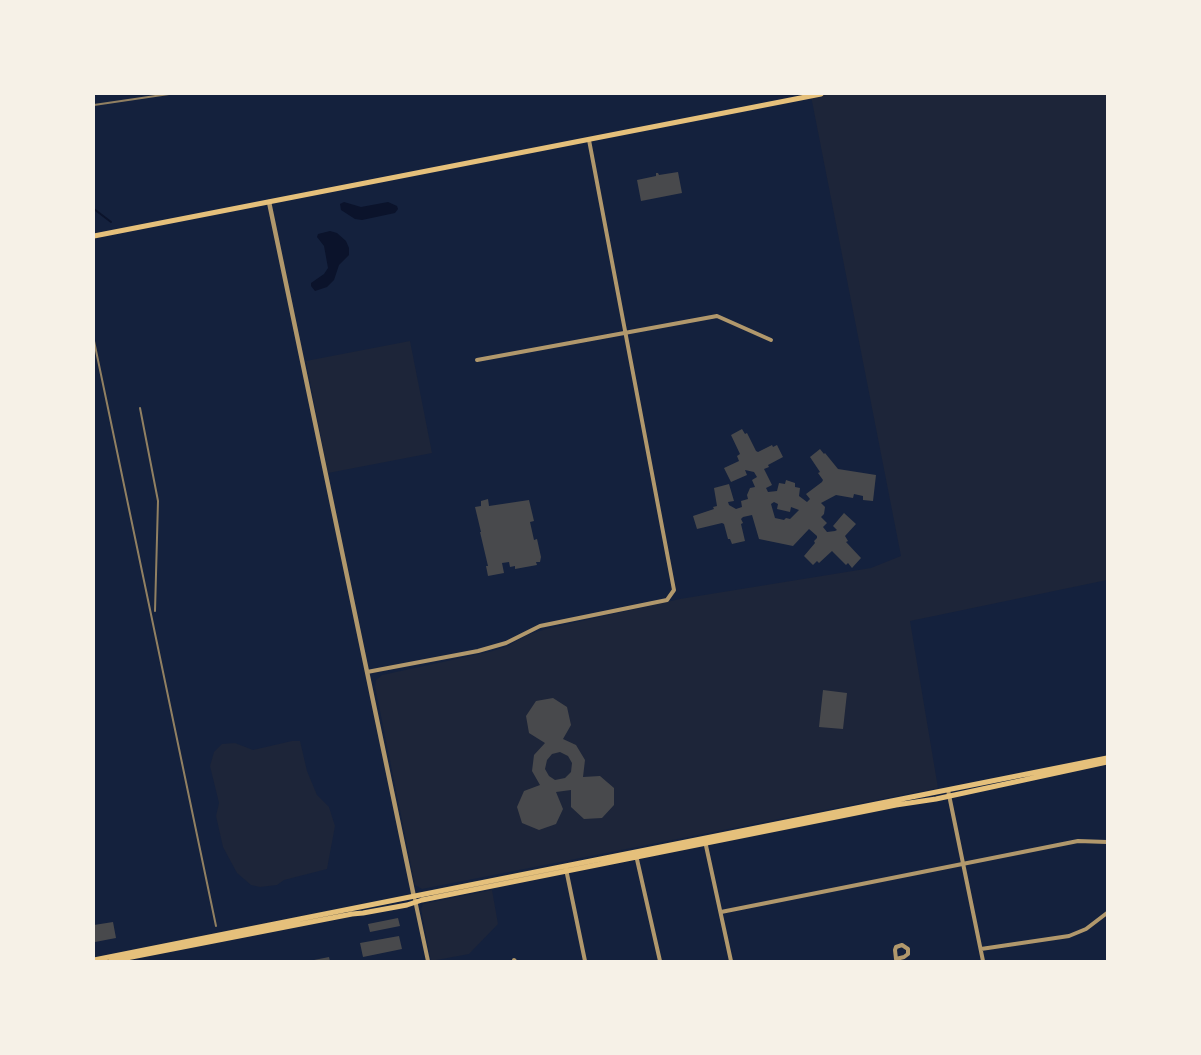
<!DOCTYPE html>
<html>
<head>
<meta charset="utf-8">
<style>
	body { margin:0 }
	#map { position:relative; width:1201px; height:1055px; overflow:hidden; background:#14213d; font-family:"Noto Sans",sans-serif }
	canvas { display:block }
	.frame { position:absolute; inset:0; border:95px solid #f6f1e7; pointer-events:none }
</style>
</head>
<body>
<div id="map">
<canvas width="1201" height="1055"></canvas>
<div class="frame"></div>
</div>
<script>
const context = document.querySelector('canvas').getContext('2d');
context.lineJoin = 'round';
function fill(path, color) {
  context.fillStyle = color;
  context.fill(path, 'evenodd');
}
function shape(rows) {
  const path = new Path2D();
  for (const r of rows) {
    path.moveTo(r[0], r[1]);
    for (let i = 2; i < r.length; i += 2) path.lineTo(r[i], r[i + 1]);
  }
  return path;
}
function trace(path, color, width, dash) {
  context.strokeStyle = color;
  context.lineWidth = width;
  context.lineCap = dash ? 'butt' : 'round';
  context.setLineDash(dash || []);
  context.stroke(path);
}
const green = shape([
	[823,94,1107,94,1107,580,910,621,938,788,422,889,415,885,375,686,376,680,382,675,489,652,508,646,527,635,546,629,680,599,871,568,901,556,811,96],
	[410,341,432,453,328,473,306,361],
	[292,741,300,741,307,771,317,795,329,807,335,826,327,869,284,880,277,885,260,887,251,885,237,873,223,847,216,816,219,803,210,766,214,752,222,744,235,743,253,750],
	[492,890,498,924,469,954,431,961,421,909,423,904]
]);
const water = shape([
	[344,202,361,207,388,202,397,206,398,209,395,213,362,220,355,219,341,210,340,204],
	[330,231,337,233,346,241,349,248,349,255,339,265,334,280,327,287,315,291,311,286,311,283,324,274,328,268,324,246,317,237,318,234]
]);
const stream = shape([
	[94,209,111,222]
]);
const building = shape([
	[678,172,682,193,641,201,637,180,656,176,656,173,658,173,659,175],
	[742,429,745,434,747,433,756,451,758,452,772,445,773,447,777,445,783,457,768,465,769,467,764,469,772,485,766,488,768,492,777,491,779,483,785,484,786,480,795,483,795,487,800,488,799,496,807,502,810,499,806,494,822,482,823,480,818,473,820,472,810,457,820,449,824,454,825,453,838,469,876,475,873,501,863,500,863,496,854,494,853,498,836,495,821,503,825,507,824,514,821,517,827,523,823,527,827,532,835,531,837,530,833,526,844,513,856,524,845,536,848,541,846,542,861,558,852,568,848,563,846,565,832,551,819,563,817,561,813,565,804,556,815,543,814,541,817,538,817,536,809,529,793,546,759,539,752,515,743,517,741,519,743,523,741,524,745,541,732,544,730,539,728,539,724,524,722,523,697,529,693,516,714,509,713,507,717,506,714,488,729,484,734,501,728,502,729,505,736,509,742,507,741,501,748,499,747,495,750,488,755,487,752,480,757,477,754,472,745,470,747,475,731,482,724,468,739,461,737,456,740,454,731,435],
	[774,502,778,504,777,509,790,512,791,507,799,510,790,519,786,518,784,520,775,518,771,504],
	[488,499,489,506,529,500,534,521,530,522,534,540,537,539,541,557,540,562,536,562,537,565,515,569,515,566,510,567,509,562,502,563,504,573,488,576,486,566,488,566,480,532,481,532,475,507,481,506,481,501],
	[823,690,847,693,843,729,819,727],
	[553,698,567,707,571,725,563,739,576,745,585,760,583,777,600,776,614,788,614,805,602,818,584,819,571,807,571,790,556,792,563,809,556,824,539,830,522,823,517,807,524,791,540,785,532,771,534,755,545,743,529,733,526,716,536,701],
	[560,752,568,756,572,763,571,772,565,778,555,780,549,776,545,769,547,760,552,754],
	[398,918,400,926,370,932,368,924],
	[113,922,116,938,95,942,94,925],
	[399,936,402,949,363,957,360,943],
	[329,957,330,961,314,961,314,960]
]);
const minor = shape([
	[477,360,717,316,771,340],
	[367,672,478,651,506,643,540,626,667,600,674,590,589,140],
	[948,790,983,961],
	[705,841,731,961],
	[636,855,660,961],
	[566,869,585,961],
	[415,900,428,961],
	[721,912,1078,841,1107,842],
	[902,945,908,949,908,954,904,957,896,959,895,950,896,947,902,945],
	[981,949,1069,936,1086,929,1107,913],
	[514,960,515,961]
]);
const tertiary = shape([
	[269,202,414,897]
]);
const secondary = shape([
	[94,236,821,94],
	[94,960,1107,758],
	[111,961,352,914,363,913,407,905,422,900,896,805,936,799,1107,762]
]);
const rail = shape([
	[94,105,169,94],
	[94,341,216,926],
	[140,408,158,501,155,611]
]);
fill(green, '#1d2539');
fill(water, '#0b132b');
trace(stream, '#0b132b', 2);
fill(building, '#48494c');
trace(minor, '#b1986c', 4);
trace(tertiary, '#b1986c', 4.5);
trace(secondary, '#e5c07b', 5);
trace(rail, '#918062', 2);
</script>
</body>
</html>
